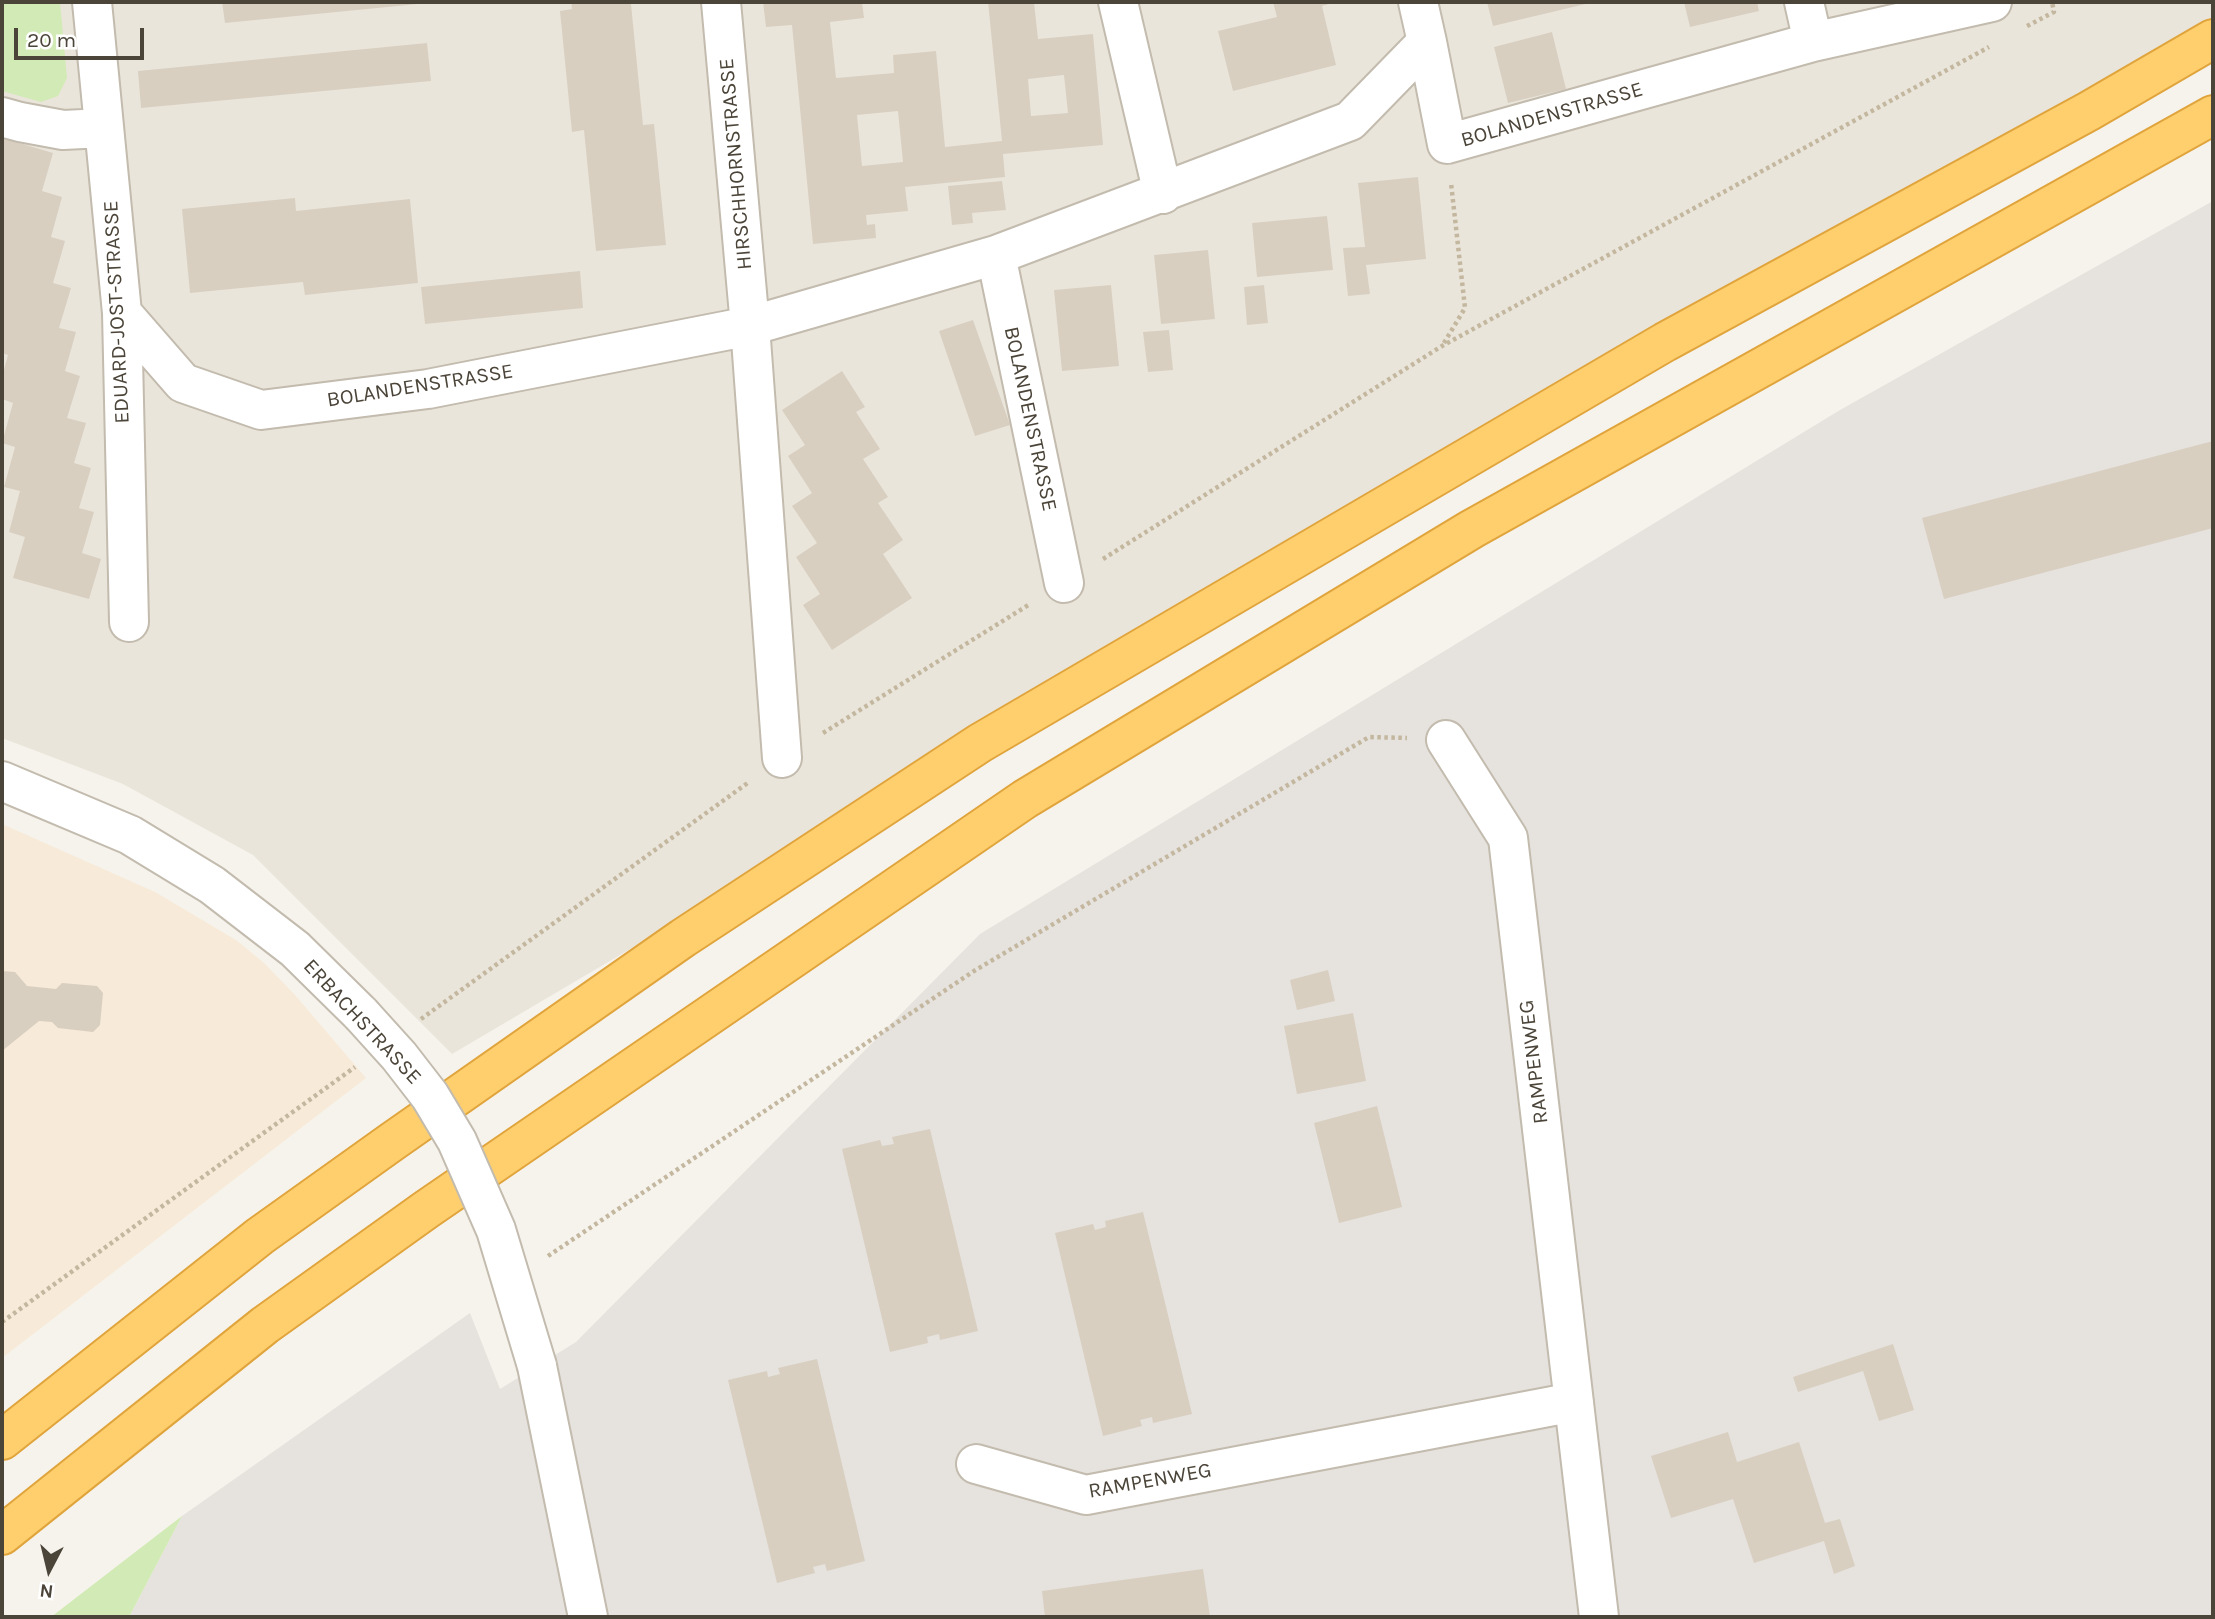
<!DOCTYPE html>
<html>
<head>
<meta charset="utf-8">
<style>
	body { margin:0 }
	#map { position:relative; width:2215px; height:1619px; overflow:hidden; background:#f6f3ec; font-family:Karla,sans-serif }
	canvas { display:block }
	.frame { position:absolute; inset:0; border:4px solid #4b4439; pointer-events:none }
	.north { position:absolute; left:14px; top:1535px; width:70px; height:70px; -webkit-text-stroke:5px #fff; paint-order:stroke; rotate:187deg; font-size:19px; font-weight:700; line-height:28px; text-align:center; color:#4b4439 }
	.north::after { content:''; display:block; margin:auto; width:24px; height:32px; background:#4b4439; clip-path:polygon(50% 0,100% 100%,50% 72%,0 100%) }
	.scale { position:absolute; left:14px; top:28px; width:130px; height:32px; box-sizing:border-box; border:4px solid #4b4439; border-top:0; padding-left:9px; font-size:21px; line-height:24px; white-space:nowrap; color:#4b4439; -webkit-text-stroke:5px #fff; paint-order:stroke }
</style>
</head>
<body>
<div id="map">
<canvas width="2215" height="1619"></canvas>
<div class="frame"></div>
<div class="north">N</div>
<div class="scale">20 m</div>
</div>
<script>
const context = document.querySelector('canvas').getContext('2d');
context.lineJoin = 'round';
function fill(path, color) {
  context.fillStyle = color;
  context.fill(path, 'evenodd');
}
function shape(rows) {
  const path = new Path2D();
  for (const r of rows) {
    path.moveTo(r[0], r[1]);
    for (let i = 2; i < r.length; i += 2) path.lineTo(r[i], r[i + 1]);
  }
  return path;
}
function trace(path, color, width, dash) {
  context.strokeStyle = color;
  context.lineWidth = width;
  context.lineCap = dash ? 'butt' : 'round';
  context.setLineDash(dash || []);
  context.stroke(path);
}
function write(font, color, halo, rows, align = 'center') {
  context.font = font + ' Karla,sans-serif';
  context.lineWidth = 6;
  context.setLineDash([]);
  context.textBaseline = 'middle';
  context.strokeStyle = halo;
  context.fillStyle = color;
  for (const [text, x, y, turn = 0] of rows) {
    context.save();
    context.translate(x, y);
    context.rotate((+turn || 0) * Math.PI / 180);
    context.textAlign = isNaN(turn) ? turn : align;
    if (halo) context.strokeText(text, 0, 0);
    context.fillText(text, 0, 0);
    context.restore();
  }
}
const residential = shape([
	[2,2,2213,2,2213,33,980,743,452,1054,253,855,123,784,2,738]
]);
const commercial = shape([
	[2,824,155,892,236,940,264,963,295,995,366,1078,2,1358]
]);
const industrial = shape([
	[2213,201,2213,1617,129,1617,182,1516,470,1313,500,1389,576,1342,980,934,1840,410]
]);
const green = shape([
	[2,2,60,2,67,78,58,96,41,102,2,91],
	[182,1516,129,1617,51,1617]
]);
const building = shape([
	[222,2,418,2,418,4,225,23],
	[571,2,638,2,631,4,643,125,654,124,666,245,596,251,584,130,572,132,560,11,572,9],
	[763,2,862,2,864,18,830,22,836,78,894,73,893,55,936,51,945,147,1002,141,988,2,1034,2,1038,39,1093,34,1103,145,1003,154,1005,177,905,187,908,211,866,215,867,225,875,224,876,238,813,244,792,25,766,27],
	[1064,75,1068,113,1031,116,1028,79],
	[898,111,903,162,862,166,857,115],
	[1273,2,1336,2,1322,6,1336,65,1233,91,1218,31,1277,17],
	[1487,2,1590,2,1590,3,1493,26],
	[1684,2,1757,2,1759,11,1690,27],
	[1552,32,1566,89,1508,103,1494,47],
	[427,43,431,81,141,108,138,71],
	[2,138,53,153,42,191,62,197,51,237,65,241,53,283,71,288,59,328,76,332,65,371,80,376,67,418,86,423,74,463,91,468,79,508,94,512,82,553,101,559,89,599,13,578,25,537,9,532,20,491,4,487,15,447,2,443,13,403,2,399,2,377,8,355,2,353],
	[1418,177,1426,259,1366,265,1370,294,1348,296,1343,248,1365,247,1358,183],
	[1002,181,1006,210,972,213,973,223,952,225,948,186],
	[295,198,296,211,410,199,418,283,305,295,303,282,190,293,182,209],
	[1327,216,1333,270,1257,277,1252,223],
	[1208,250,1215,319,1161,324,1154,255],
	[580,271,583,308,425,324,421,287],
	[1111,285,1119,366,1062,371,1054,290],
	[1264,285,1268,323,1247,325,1244,287],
	[973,320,1010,425,975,436,939,331],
	[1169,330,1173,370,1148,372,1143,332],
	[842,371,865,407,856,412,880,449,863,459,888,497,878,503,903,540,883,554,912,598,832,650,803,605,820,594,796,557,817,543,792,506,812,493,788,456,805,445,782,410],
	[2213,441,2213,528,1944,599,1922,518],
	[1328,970,1335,1001,1297,1010,1290,980],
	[2,971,15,972,27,986,56,989,62,983,97,986,103,993,100,1025,93,1032,58,1028,52,1022,39,1021,2,1051],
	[1353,1013,1366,1081,1297,1094,1284,1026],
	[1377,1106,1402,1207,1339,1223,1314,1123],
	[930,1129,978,1331,940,1340,939,1334,927,1337,928,1343,890,1352,842,1149,880,1140,882,1146,894,1144,892,1137],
	[1143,1212,1192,1414,1153,1423,1152,1417,1140,1420,1142,1426,1103,1436,1055,1233,1093,1224,1095,1230,1106,1227,1105,1221],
	[1893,1344,1914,1410,1879,1421,1863,1371,1798,1392,1793,1377],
	[817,1359,865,1561,827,1571,825,1564,813,1567,815,1573,777,1583,728,1380,767,1371,768,1377,780,1374,778,1368],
	[1728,1432,1737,1462,1799,1442,1825,1523,1840,1519,1855,1566,1834,1574,1824,1541,1754,1563,1733,1499,1671,1518,1651,1456],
	[1203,1569,1210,1617,1045,1617,1042,1591]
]);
const path = shape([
	[2027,26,2054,12,2052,2],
	[1444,343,1465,308,1451,183],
	[1103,559,1442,346,1989,47],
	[823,733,1030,604],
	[421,1019,749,782],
	[548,1256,974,971,1369,737,1407,738],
	[2,1322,355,1067]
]);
const minor = shape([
	[92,2,122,313,129,622],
	[721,2,750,326,782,758],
	[1118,2,1163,194],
	[1418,2,1427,42],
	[1804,2,1813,42],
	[2,117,20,122,63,130,104,128],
	[996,255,1064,583],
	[122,313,183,383,261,410,428,389,750,326,996,255,1350,121,1427,42,1447,144,1813,42,1992,2],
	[1446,740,1508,838,1599,1617],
	[2,781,130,835,212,885,295,949,361,1014],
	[537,1366,588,1617],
	[976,1464,1086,1495,1574,1402]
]);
const highway = shape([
	[2,1440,260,1236,393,1141,683,938,980,743,1665,342,2089,111,2213,39],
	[2,1535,265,1325,427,1209,1025,799,1472,529,2213,115]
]);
const minorBridge = shape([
	[361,1014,399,1056,430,1096,457,1141,496,1230,537,1366]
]);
const streetNames = [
	["BOLANDENSTRASSE",1552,115,-16],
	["HIRSCHHORNSTRASSE",736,164,-95],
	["EDUARD-JOST-STRASSE",117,312,-93],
	["BOLANDENSTRASSE",420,386,-9],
	["BOLANDENSTRASSE",1030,419,78],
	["ERBACHSTRASSE",362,1022,47],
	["RAMPENWEG",1534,1062,-97],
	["RAMPENWEG",1150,1481,-10]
];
fill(residential, '#eae5da');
fill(commercial, '#f7ead8');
fill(industrial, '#e6e2dd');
fill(green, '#d2eab5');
fill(building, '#d8cfc1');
trace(minor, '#c2bbae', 42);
trace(highway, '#e0a43c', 42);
trace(path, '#c4b79f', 4.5, [3.5, 3.5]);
trace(minor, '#fff', 38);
trace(highway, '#ffcf6e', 38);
trace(minorBridge, '#c2bbae', 42, []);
trace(minorBridge, '#fff', 38);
write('21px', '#4b4439', '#fff', streetNames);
</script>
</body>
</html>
